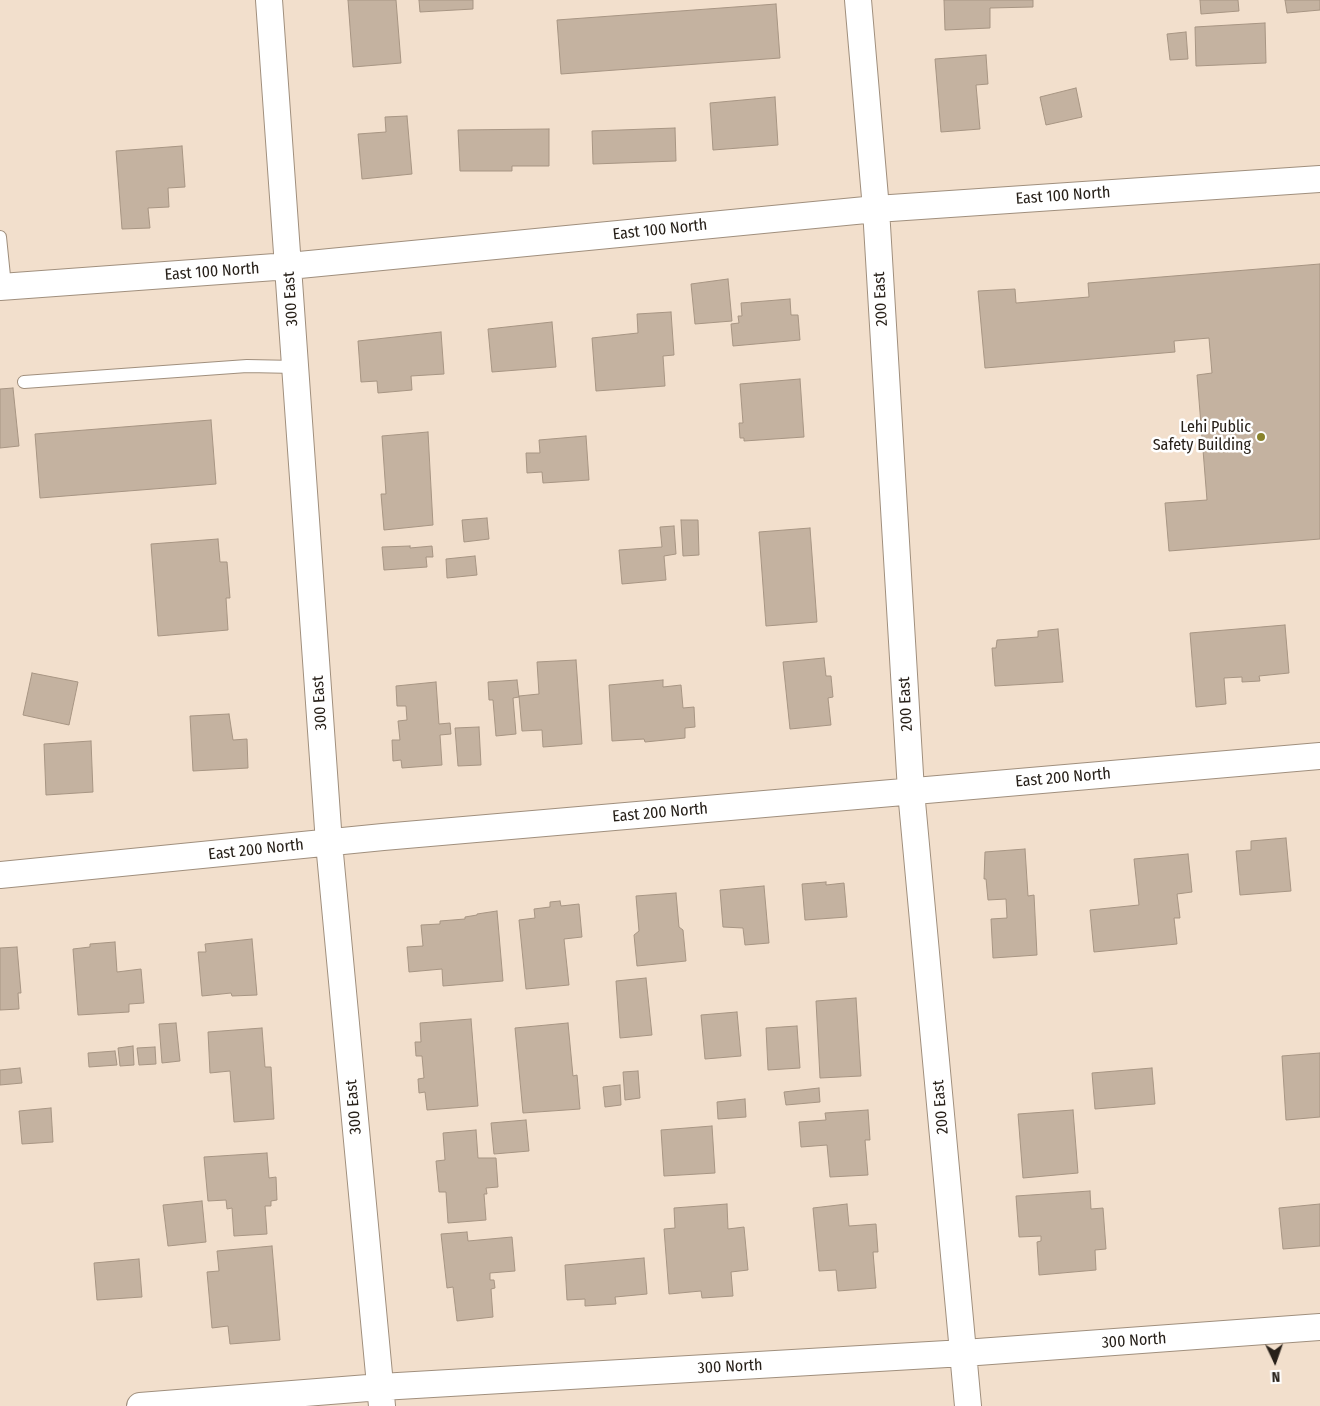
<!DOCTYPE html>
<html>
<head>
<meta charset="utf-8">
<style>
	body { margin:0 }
	#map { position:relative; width:1320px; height:1406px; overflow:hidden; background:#f2dfcc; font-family:"Fira Sans Condensed",sans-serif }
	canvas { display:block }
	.north { position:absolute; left:1250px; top:1336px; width:50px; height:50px; -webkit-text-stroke:4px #fff; paint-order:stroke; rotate:177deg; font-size:14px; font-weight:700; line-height:20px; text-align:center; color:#272019 }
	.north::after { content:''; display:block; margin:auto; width:18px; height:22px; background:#272019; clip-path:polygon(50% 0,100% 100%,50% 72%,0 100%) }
</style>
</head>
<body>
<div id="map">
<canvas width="1320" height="1406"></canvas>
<div class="north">N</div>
</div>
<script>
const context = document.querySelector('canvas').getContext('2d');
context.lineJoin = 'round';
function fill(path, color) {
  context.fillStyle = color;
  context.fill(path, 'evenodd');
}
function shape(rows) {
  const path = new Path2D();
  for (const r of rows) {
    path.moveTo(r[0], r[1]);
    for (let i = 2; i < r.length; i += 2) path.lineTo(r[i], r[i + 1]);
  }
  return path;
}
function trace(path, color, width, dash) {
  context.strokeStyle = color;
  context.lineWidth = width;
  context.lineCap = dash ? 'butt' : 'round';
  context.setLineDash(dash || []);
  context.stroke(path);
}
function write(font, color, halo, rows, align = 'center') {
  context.font = font + ' "Fira Sans Condensed",sans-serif';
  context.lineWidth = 5;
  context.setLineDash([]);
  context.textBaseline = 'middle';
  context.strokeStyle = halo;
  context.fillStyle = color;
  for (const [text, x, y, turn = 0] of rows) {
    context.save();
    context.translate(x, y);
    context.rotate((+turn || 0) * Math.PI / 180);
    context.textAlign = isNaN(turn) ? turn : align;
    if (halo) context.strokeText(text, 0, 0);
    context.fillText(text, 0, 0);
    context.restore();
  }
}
const building = shape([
	[348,0,396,0,401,63,353,67,348,0],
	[419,0,473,0,473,9,420,12,419,0],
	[944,0,1033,0,1033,7,990,8,990,28,945,30,944,0],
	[1200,0,1238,0,1239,11,1201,14,1200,0],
	[1285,0,1320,0,1320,10,1287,13,1285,0],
	[776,4,780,58,561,74,557,20,776,4],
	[1265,23,1266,63,1196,66,1195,27,1265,23],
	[1186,32,1188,59,1170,60,1167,34,1186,32],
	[986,55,988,84,976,85,980,129,941,132,935,59,986,55],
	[1076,88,1082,117,1046,125,1040,97,1076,88],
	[775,97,778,145,713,150,710,103,775,97],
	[407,116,412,174,362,179,358,134,386,132,385,117,407,116],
	[675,128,676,161,593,164,592,131,675,128],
	[549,129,549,166,512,166,512,171,460,171,458,130,549,129],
	[182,146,185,187,168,188,169,207,148,208,150,228,122,229,116,151,182,146],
	[1320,264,1320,539,1169,551,1165,503,1207,500,1197,375,1212,373,1209,338,1174,341,1175,352,985,368,978,291,1015,289,1016,303,1089,297,1088,283,1320,264],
	[728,279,732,321,695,324,691,284,728,279],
	[790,299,791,315,798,315,800,340,733,346,731,324,739,323,738,316,742,316,741,303,790,299],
	[671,312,674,355,663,356,665,386,596,391,592,338,638,333,637,314,671,312],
	[552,322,556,367,492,372,488,329,552,322],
	[441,332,444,374,411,376,412,390,378,393,377,381,361,382,358,341,441,332],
	[800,379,804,437,744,441,744,438,740,438,739,423,743,423,740,384,800,379],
	[13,388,19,446,0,448,0,389,13,388],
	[211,420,216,484,40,498,35,434,211,420],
	[428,432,433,525,384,530,381,494,386,494,382,436,428,432],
	[586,436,589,480,543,483,542,472,527,473,526,453,540,453,539,440,586,436],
	[487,518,489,539,464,542,462,520,487,518],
	[681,520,698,520,699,555,683,556,681,520],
	[674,526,676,554,664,556,666,580,622,584,619,550,662,547,660,527,674,526],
	[810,528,817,622,766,626,759,532,810,528],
	[218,539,220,562,227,562,230,598,226,598,228,630,158,636,151,544,218,539],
	[410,546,410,548,432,546,433,557,426,557,427,567,384,570,382,547,410,546],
	[475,556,477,575,447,578,446,559,475,556],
	[1285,625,1289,673,1259,676,1260,681,1242,682,1242,677,1224,678,1226,704,1196,707,1190,633,1285,625],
	[1058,629,1063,682,995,686,992,648,996,648,997,640,1038,637,1038,631,1058,629],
	[824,658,826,676,831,676,833,697,828,698,831,725,790,729,783,662,824,658],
	[576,660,582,744,543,747,542,730,522,731,519,696,539,694,537,662,576,660],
	[32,673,78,682,69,725,23,715,32,673],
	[517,680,519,697,513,698,516,734,496,736,493,700,489,700,488,682,517,680],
	[663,680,663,687,681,685,683,708,694,707,695,727,685,728,685,738,645,742,644,739,612,741,609,685,663,680],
	[436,682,439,724,450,723,451,734,440,735,442,765,402,768,401,760,393,761,392,740,400,740,398,721,407,720,406,706,397,706,396,686,436,682],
	[229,714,233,740,247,739,248,768,193,771,190,716,229,714],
	[479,727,481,765,458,766,455,728,479,727],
	[91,741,93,792,46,795,44,744,91,741],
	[1286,838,1291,891,1240,895,1236,851,1251,850,1251,841,1286,838],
	[1025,849,1028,896,1034,895,1037,955,993,958,991,919,1007,918,1006,899,988,900,986,879,984,879,985,852,1025,849],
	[1188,854,1192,892,1177,894,1180,918,1174,918,1177,944,1094,952,1090,910,1139,905,1134,859,1188,854],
	[826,882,826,885,844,883,847,917,805,920,802,884,826,882],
	[764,886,769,943,745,945,743,928,723,927,720,890,764,886],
	[676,893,679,927,683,930,686,961,637,966,634,935,639,931,636,896,676,893],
	[560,901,561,906,579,904,582,937,564,939,569,985,526,989,519,920,535,918,534,909,550,907,550,902,560,901],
	[497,911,503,981,443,986,442,969,409,972,407,947,423,946,421,925,440,924,440,921,465,919,465,917,477,915,477,914,497,911],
	[252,939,257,995,232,996,231,993,202,996,198,952,206,952,205,944,252,939],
	[115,942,117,972,141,969,144,1003,129,1004,129,1012,78,1015,73,949,90,947,90,944,115,942],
	[17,947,21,993,18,993,19,1009,0,1010,0,948,17,947],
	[646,978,652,1035,620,1038,616,981,646,978],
	[856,998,861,1076,820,1078,816,1001,856,998],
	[737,1012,741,1056,705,1059,701,1015,737,1012],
	[471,1019,478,1106,427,1110,425,1092,419,1093,418,1079,424,1078,422,1056,416,1056,415,1042,421,1042,420,1023,471,1019],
	[176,1023,180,1061,162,1063,159,1024,176,1023],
	[568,1023,573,1076,577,1075,580,1109,523,1113,515,1028,568,1023],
	[797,1026,800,1068,768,1070,766,1028,797,1026],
	[262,1028,265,1067,271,1067,274,1119,234,1122,230,1071,210,1073,208,1032,262,1028],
	[133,1046,134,1065,120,1066,118,1048,133,1046],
	[155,1047,156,1064,139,1065,137,1048,155,1047],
	[115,1051,117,1065,89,1067,88,1053,115,1051],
	[1320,1053,1320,1117,1286,1120,1282,1056,1320,1053],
	[20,1068,22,1083,0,1085,0,1070,20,1068],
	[1152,1068,1155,1104,1095,1109,1092,1073,1152,1068],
	[638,1071,640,1098,625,1100,623,1072,638,1071],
	[620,1085,621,1105,605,1107,603,1087,620,1085],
	[819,1088,820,1102,786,1105,784,1092,819,1088],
	[745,1099,746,1117,718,1119,717,1102,745,1099],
	[51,1108,53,1142,22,1144,19,1111,51,1108],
	[868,1110,870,1140,865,1140,868,1175,830,1177,827,1145,801,1147,799,1122,826,1120,825,1113,868,1110],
	[1073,1110,1078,1173,1023,1178,1018,1114,1073,1110],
	[526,1120,529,1151,494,1154,491,1123,526,1120],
	[712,1126,715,1173,664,1176,661,1130,712,1126],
	[476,1130,478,1158,496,1158,498,1187,486,1188,487,1194,484,1194,486,1220,448,1223,446,1192,439,1192,436,1161,445,1160,443,1133,476,1130],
	[267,1153,269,1178,276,1177,277,1200,271,1201,271,1206,265,1206,267,1234,234,1236,232,1208,227,1209,226,1200,208,1201,204,1157,267,1153],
	[1090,1191,1091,1209,1103,1208,1106,1249,1095,1250,1096,1270,1039,1275,1037,1242,1041,1241,1041,1236,1019,1237,1016,1196,1090,1191],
	[202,1201,206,1242,168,1246,163,1205,202,1201],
	[727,1204,728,1229,744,1227,748,1270,731,1272,733,1296,702,1298,701,1291,669,1294,664,1229,675,1228,674,1208,727,1204],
	[847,1204,849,1226,876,1224,878,1252,873,1252,876,1288,838,1291,836,1270,819,1271,813,1208,847,1204],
	[1320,1204,1320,1246,1283,1249,1279,1208,1320,1204],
	[467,1232,468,1241,512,1237,515,1271,490,1273,490,1280,494,1280,495,1288,491,1289,493,1317,457,1321,453,1287,447,1288,441,1234,467,1232],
	[272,1246,280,1340,230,1344,228,1326,212,1328,207,1272,219,1271,217,1251,272,1246],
	[644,1258,647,1294,615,1297,616,1304,585,1306,585,1299,567,1300,565,1265,644,1258],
	[139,1259,142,1297,97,1300,94,1263,139,1259]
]);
const lane = shape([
	[0,237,5,286],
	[24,382,247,366,296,367]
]);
const street = shape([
	[269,0,329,843,382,1406],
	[858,0,876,209,911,791,968,1406],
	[0,287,289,266,876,209,1320,179],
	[0,875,383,837,1320,756],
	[140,1406,381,1387,964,1353,1320,1327]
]);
const markers = [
	[1261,437,5,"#89832c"]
];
const streetNames = [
	["East 100 North",1063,196,-4],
	["East 100 North",660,230,-6],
	["East 100 North",212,272,-4],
	["300 East",291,299,-94],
	["200 East",881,299,-93],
	["300 East",320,703,-94],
	["200 East",906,704,-93],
	["East 200 North",1063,778,-5],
	["East 200 North",660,813,-5],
	["East 200 North",256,850,-6],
	["300 East",354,1107,-95],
	["200 East",941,1107,-95],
	["300 North",1134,1341,-4],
	["300 North",730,1367,-3]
];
const poiNames = [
	["Lehi Public",1251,428],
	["Safety Building",1251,446]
];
fill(building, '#c4b2a0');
trace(building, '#a79583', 1);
trace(lane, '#a08f7d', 14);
trace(street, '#a08f7d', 28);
trace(lane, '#fff', 12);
trace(street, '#fff', 26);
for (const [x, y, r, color] of markers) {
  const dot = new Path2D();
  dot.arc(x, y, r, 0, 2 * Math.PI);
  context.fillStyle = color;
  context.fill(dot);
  trace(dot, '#fff', 2);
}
write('16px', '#272019', '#fff', streetNames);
write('16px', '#272019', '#fff', poiNames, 'right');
</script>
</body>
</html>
